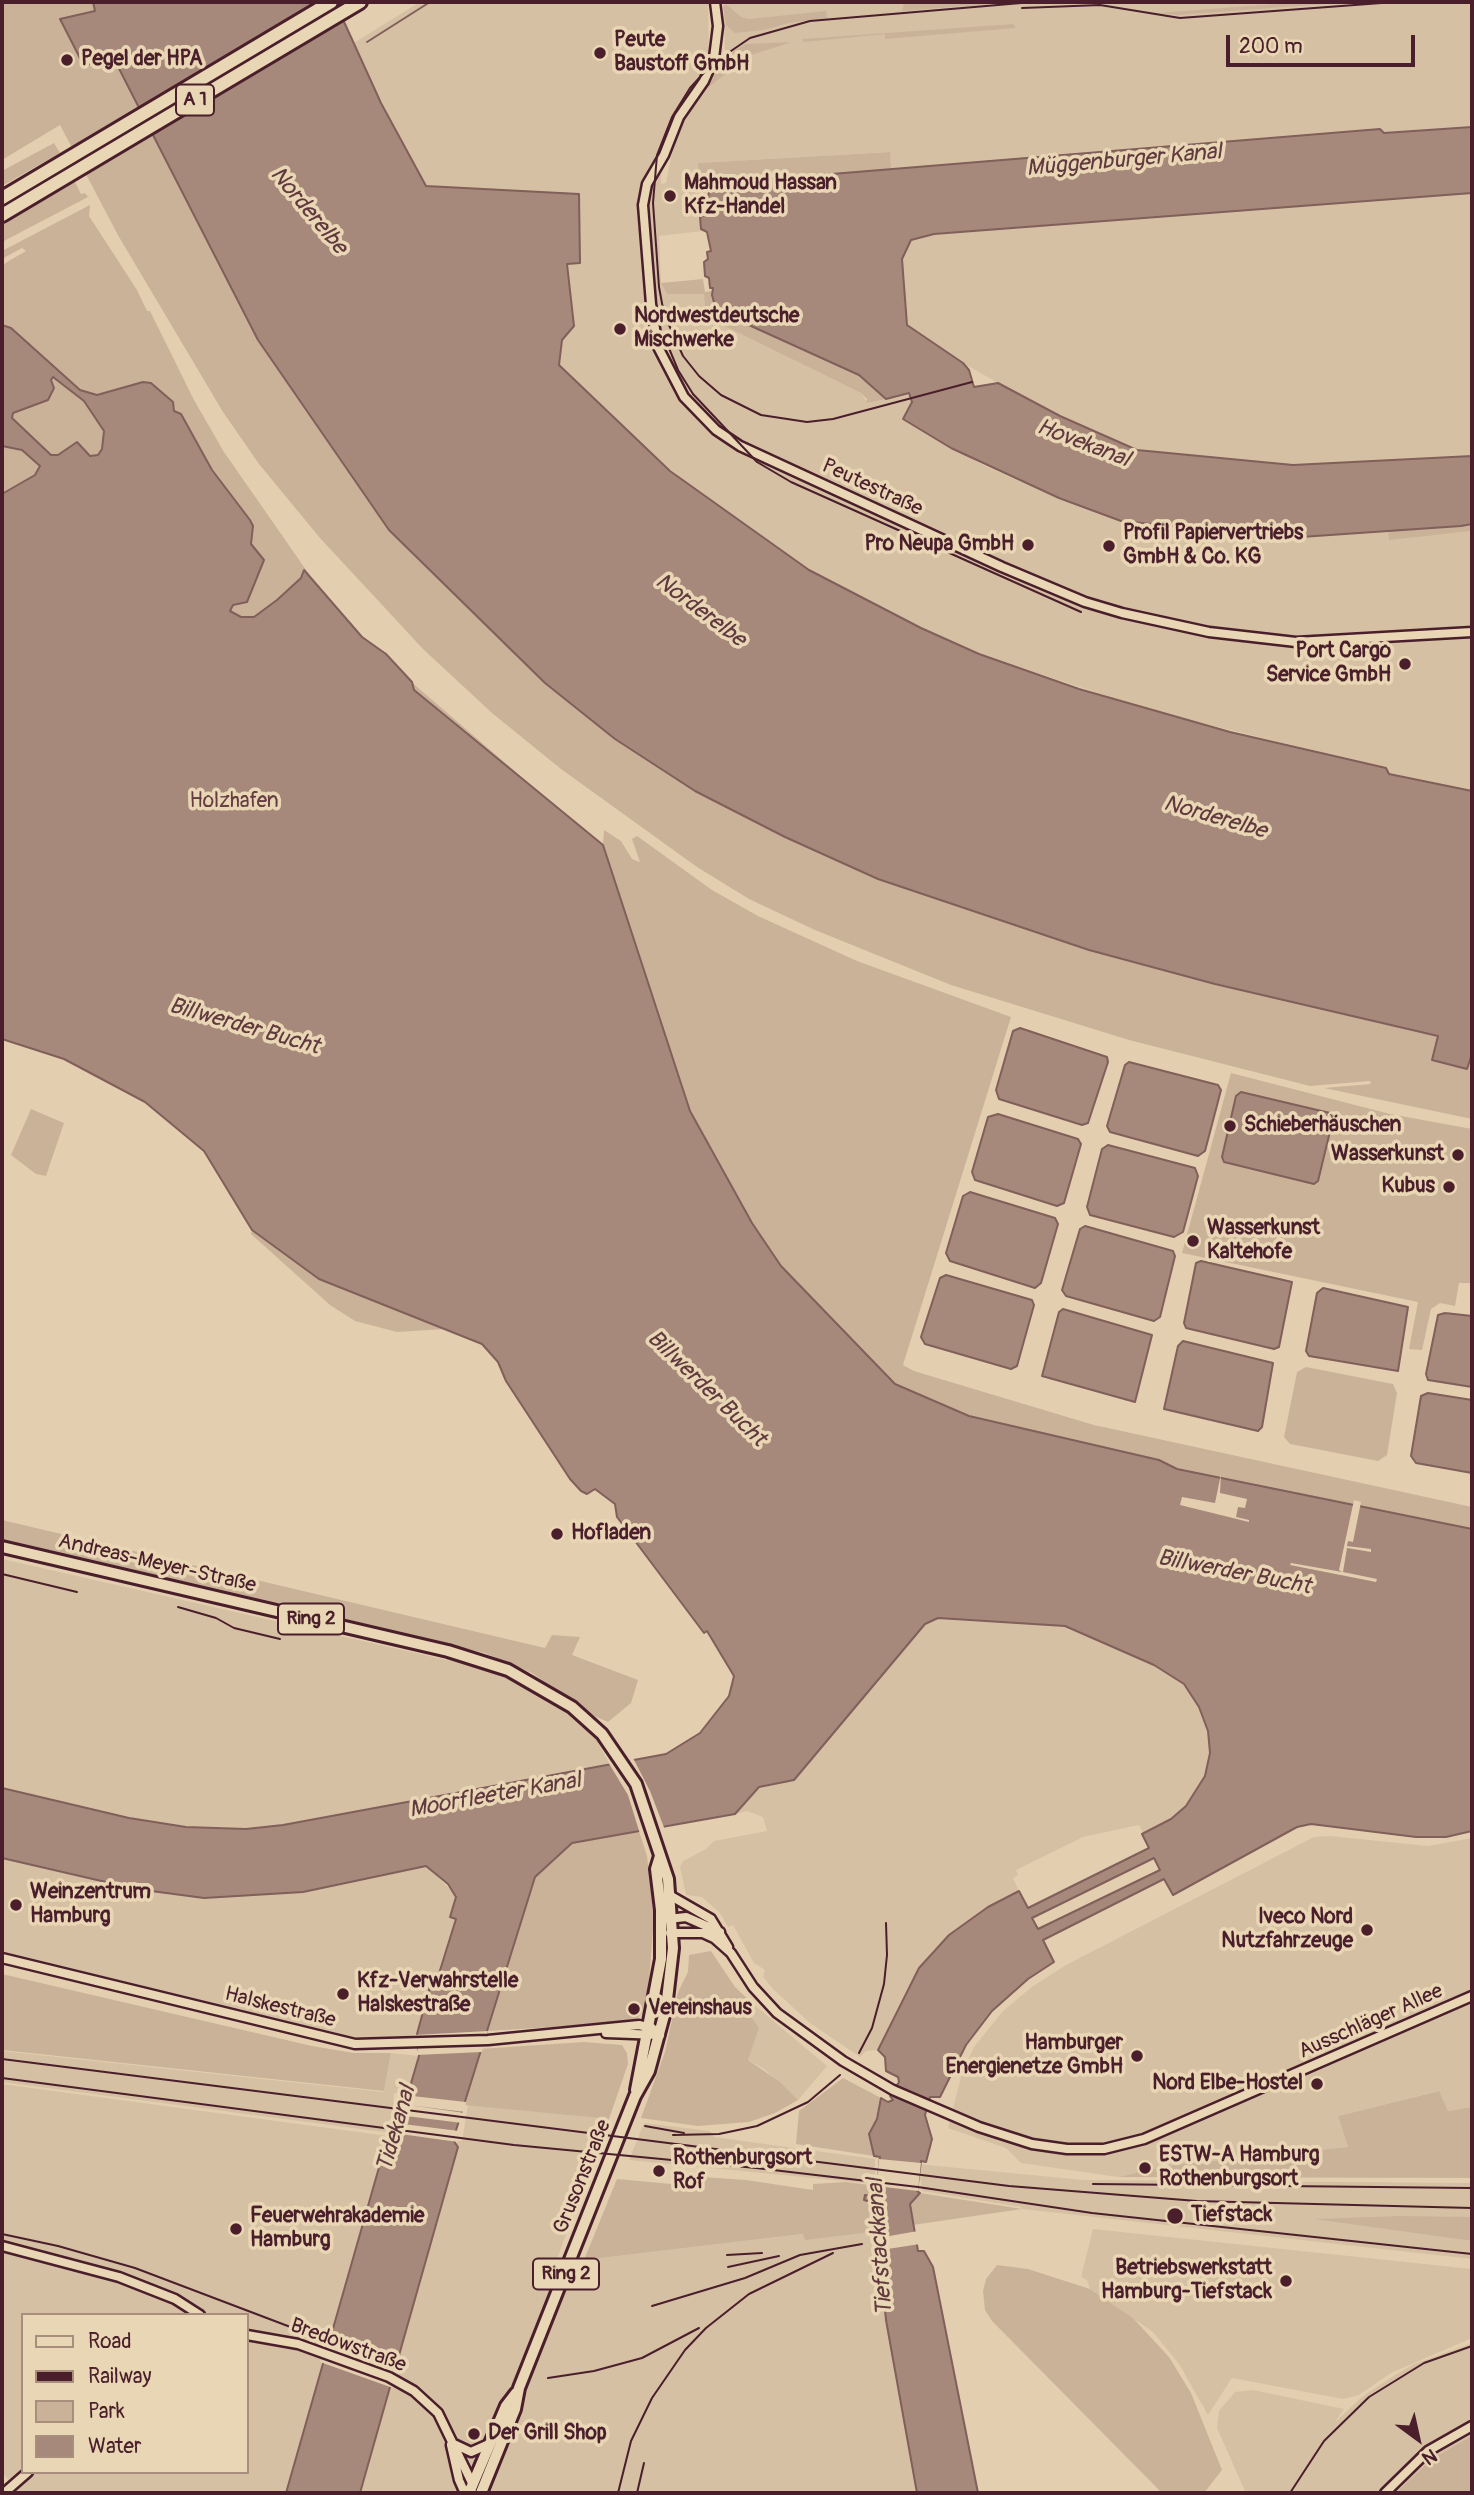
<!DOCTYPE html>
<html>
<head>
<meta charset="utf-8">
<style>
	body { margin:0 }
	#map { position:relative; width:1474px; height:2495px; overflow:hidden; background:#e3cfaf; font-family:Pangolin,sans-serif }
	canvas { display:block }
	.frame { position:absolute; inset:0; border:4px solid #4a1f2b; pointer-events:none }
	.legend { position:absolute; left:21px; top:2313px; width:228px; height:161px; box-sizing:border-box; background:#e9d6b4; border:2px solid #a98d7d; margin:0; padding:9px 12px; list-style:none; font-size:21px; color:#4a1f2b }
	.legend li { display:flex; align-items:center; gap:14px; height:35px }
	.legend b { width:35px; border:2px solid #a98d7d }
	.north { position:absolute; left:1383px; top:2404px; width:70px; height:70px; -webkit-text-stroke:5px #e9d6b4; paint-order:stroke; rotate:147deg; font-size:19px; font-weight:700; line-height:28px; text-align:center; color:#4a1f2b }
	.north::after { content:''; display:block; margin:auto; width:24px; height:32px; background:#4a1f2b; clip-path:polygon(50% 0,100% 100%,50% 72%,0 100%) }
	.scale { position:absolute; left:1226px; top:35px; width:189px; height:32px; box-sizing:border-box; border:4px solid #4a1f2b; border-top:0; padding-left:9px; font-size:21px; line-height:24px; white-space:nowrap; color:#4a1f2b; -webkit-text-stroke:5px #e9d6b4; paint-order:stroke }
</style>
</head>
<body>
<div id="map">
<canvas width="1474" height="2495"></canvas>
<div class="frame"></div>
<ul class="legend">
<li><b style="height:9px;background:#e9d6b4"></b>Road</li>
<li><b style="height:9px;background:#4a1f2b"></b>Railway</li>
<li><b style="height:19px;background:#cab299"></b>Park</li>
<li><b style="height:19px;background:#a6897a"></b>Water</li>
</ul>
<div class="north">N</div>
<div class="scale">200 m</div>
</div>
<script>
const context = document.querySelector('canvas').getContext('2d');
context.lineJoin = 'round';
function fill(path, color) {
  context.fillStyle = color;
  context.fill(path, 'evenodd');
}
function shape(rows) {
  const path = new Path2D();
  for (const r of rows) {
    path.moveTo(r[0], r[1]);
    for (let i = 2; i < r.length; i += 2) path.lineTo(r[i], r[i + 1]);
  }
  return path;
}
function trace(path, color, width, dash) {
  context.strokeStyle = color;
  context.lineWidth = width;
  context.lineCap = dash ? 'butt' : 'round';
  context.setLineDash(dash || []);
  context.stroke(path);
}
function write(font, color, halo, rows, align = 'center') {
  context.font = font + ' Pangolin,sans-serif';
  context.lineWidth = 7;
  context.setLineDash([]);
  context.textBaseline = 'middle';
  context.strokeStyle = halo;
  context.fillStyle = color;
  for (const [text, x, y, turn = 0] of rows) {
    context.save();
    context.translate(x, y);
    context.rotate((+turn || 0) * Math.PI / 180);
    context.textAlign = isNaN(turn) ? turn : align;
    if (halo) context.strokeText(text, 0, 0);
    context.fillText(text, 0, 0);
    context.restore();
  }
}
const built = shape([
	[420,2,708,2,709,51,698,82,677,114,651,168,661,174,661,184,666,183,673,147,685,119,712,79,725,51,723,2,1472,2,1472,127,1384,133,1379,129,891,169,889,152,699,163,699,181,703,181,706,193,704,211,711,211,711,214,702,214,703,231,659,236,661,283,667,294,705,294,706,317,861,393,867,402,909,392,910,396,971,379,973,386,903,419,983,465,1019,481,1139,524,1257,535,1301,537,1388,531,1389,539,1472,531,1472,791,1388,774,1385,768,1153,711,979,654,920,628,809,570,709,501,632,438,559,365,562,340,574,326,567,264,580,263,578,195,426,187,352,44],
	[1472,193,1472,456,1293,465,1137,450,1060,416,998,383,963,363,907,325,902,259,906,245,917,236],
	[2,1559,495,1671,533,1690,567,1711,596,1739,610,1765,294,1823,246,1829,199,1828,129,1818,2,1788],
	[938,1618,1065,1626,1154,1665,1184,1684,1199,1707,1208,1731,1210,1753,1205,1776,1190,1802,1171,1819,1143,1833,1139,1825,1083,1837,1016,1870,1018,1875,1013,1878,1019,1891,967,1921,934,1949,907,1989,877,2050,866,2051,860,2057,810,2023,773,1989,763,1977,765,1970,754,1963,733,1925,728,1927,720,1913,702,1897,686,1895,680,1867,683,1861,706,1849,714,1841,767,1831,763,1817,747,1811,735,1814,759,1787,794,1780,925,1624],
	[1330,1836,1428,1846,1472,1838,1472,2107,1448,2111,1438,2091,1338,2116,1348,2147,1173,2165,1118,2177,1021,2163,1006,2148,948,2128,962,2073,974,2047,1003,2011,1033,1986,1066,1965,1314,1837],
	[2,1858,136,1889,204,1898,303,1892,426,1866,452,1891,456,1897,451,1917,456,1919,437,1980,432,1980,417,2034,397,2040,349,2040,2,1952],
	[727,2004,753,2004,827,2066,798,2100,763,2068,748,2060,751,2044,745,2014],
	[2,2051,384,2092,391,2053,419,2056,407,2094,394,2093,391,2133,2,2082],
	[2,2084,388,2136,286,2493,20,2493,2,2472],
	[23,2315,247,2315,247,2472,23,2472],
	[468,2105,609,2119,557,2259,584,2260,804,2234,805,2239,880,2231,887,2277,882,2282,886,2320,917,2493,360,2493,458,2148,453,2140,462,2141],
	[644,2123,710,2131,714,2137,875,2159,875,2184,629,2160],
	[917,2164,1084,2180,1472,2183,1472,2217,1320,2219,1472,2241,1472,2259,1022,2209,1021,2207,922,2191,921,2180,915,2179],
	[1093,2229,1472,2269,1472,2338,1391,2373,1359,2395,1343,2399,1232,2378,1208,2415,1179,2364,1153,2332,1090,2289,1087,2280,1081,2277],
	[1472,2343,1472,2493,1246,2493,1244,2489,1217,2428,1219,2411,1235,2392,1253,2390,1344,2409,1334,2423,1363,2396,1392,2377,1414,2364]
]);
const green = shape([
	[2,2,264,2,128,85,258,340,389,530,545,683,615,739,695,791,785,837,878,879,1089,950,1215,984,1438,1036,1432,1060,1467,1069,1472,1054,1472,1119,1324,1088,1371,1084,1370,1081,1310,1086,1129,1040,951,985,815,930,749,899,697,867,561,769,492,713,423,649,320,538,259,464,223,412,119,237,60,125,2,160],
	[911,2,1020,2,902,11,904,3],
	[1301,2,1325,4,1178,15,1158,13],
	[727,5,741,17,749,19,826,11,827,18,789,23,764,30,735,33,726,25,723,6],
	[1013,24,1016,28,885,39,885,34,804,42,802,39],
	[792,42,748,56,705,90,719,62,745,44],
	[54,143,60,153,2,186,2,171],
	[890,152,891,169,710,184,706,193,703,193,703,181,699,181,698,163],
	[74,180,81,194,85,193,88,197,2,242,2,226],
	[90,205,89,216,137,290,147,311,150,311,194,400,224,452,311,577,353,627,416,686,597,842,603,845,604,830,621,841,632,859,640,862,632,839,637,836,712,890,758,916,857,961,1011,1017,903,1365,914,1371,1094,1425,1472,1507,1472,1529,1177,1469,1159,1460,969,1416,918,1396,895,1384,2,800,2,265,26,251,22,248,2,259,2,251],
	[703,279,705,292,711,291,729,316,859,375,886,399,866,403,867,399,861,393,706,317,704,294,667,294,661,283],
	[1472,524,1472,531,1389,540,1388,531],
	[1231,1073,1390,1114,1472,1129,1472,1283,1459,1283,1455,1306,1440,1303,1431,1309,1422,1350,1409,1349,1418,1302,1182,1253],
	[31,1109,64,1123,46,1176,36,1174,11,1155],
	[252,1230,319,1279,445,1329,397,1332,355,1321,330,1305,251,1234],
	[1306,1367,1393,1384,1397,1393,1387,1455,1378,1461,1290,1444,1284,1437,1297,1372],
	[2,1520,545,1648,552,1635,580,1637,572,1655,638,1680,631,1703,608,1722,592,1715,532,1673,485,1653,2,1540],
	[639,1831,647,1856,654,1917,649,1981,642,2013,638,2018,620,2023,487,2031,535,1877,572,1843],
	[711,1951,735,1987,753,2004,727,2004,752,2018,759,2028,748,2060,780,2082,798,2100,775,2113,749,2122,698,2126,641,2118,665,2052,678,1992,688,1972,689,1955],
	[2,1974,312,2046,354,2053,391,2053,384,2091,2,2050],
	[584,2042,622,2045,627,2053,628,2064,609,2119,464,2105,479,2049],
	[843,2078,881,2098,877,2119,869,2134,874,2156,796,2144,799,2111],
	[1439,2091,1448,2111,1472,2107,1472,2178,1118,2177,1173,2165,1348,2147,1338,2116],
	[672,2175,746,2180,813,2190,813,2184,846,2182,877,2186,875,2203,880,2231,805,2240,803,2234,584,2260,617,2179,671,2184],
	[920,2193,1022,2209,913,2225,910,2204],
	[1400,2216,1472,2217,1472,2241,1314,2219],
	[997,2265,1028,2269,1090,2289,1133,2318,1169,2357,1191,2393,1222,2470,1204,2493,1162,2493,992,2321,985,2310,983,2291,986,2279],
	[1472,2436,1472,2493,1396,2493,1432,2459]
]);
const water = shape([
	[93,2,335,2,381,103,426,186,579,194,580,263,567,264,574,326,562,340,559,365,670,471,809,570,921,628,979,654,1079,689,1230,732,1386,768,1389,774,1472,791,1472,1054,1467,1069,1432,1060,1438,1036,1215,984,1089,950,878,879,785,837,695,791,615,739,545,683,389,530,258,340,112,55,84,66,60,19,95,11,93,2],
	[1472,127,1472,193,934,234,911,240,902,259,907,325,963,363,969,370,974,387,998,383,1060,416,1137,450,1293,465,1472,456,1472,524,1461,526,1301,537,1257,535,1121,521,1059,498,951,448,903,419,912,402,909,393,886,399,859,375,729,316,715,306,712,295,713,288,710,288,709,278,705,276,704,262,708,259,707,252,711,251,707,232,701,229,700,217,711,213,704,211,703,206,707,205,710,184,1380,129,1384,133,1472,127],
	[2,325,11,328,80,390,97,395,143,382,151,383,173,402,174,411,181,414,212,470,250,520,253,526,251,544,264,560,247,602,233,605,230,611,241,617,254,617,277,600,301,578,304,570,362,637,386,654,412,682,414,690,603,845,690,1111,752,1223,781,1266,895,1384,969,1416,1159,1460,1177,1469,1472,1529,1472,1831,1446,1837,1416,1837,1311,1824,1297,1827,1173,1895,1164,1879,1043,1940,1054,1962,1028,1979,992,2011,966,2045,940,2097,930,2097,925,2115,932,2139,926,2162,921,2161,917,2191,920,2193,910,2204,918,2251,924,2251,933,2267,978,2493,917,2493,886,2320,882,2282,887,2277,884,2251,875,2203,864,2200,865,2195,876,2196,880,2157,874,2156,869,2134,877,2119,881,2098,888,2102,893,2100,890,2096,899,2082,898,2077,886,2071,885,2057,878,2050,919,1968,949,1935,988,1907,1019,1891,1028,1908,1149,1848,1142,1834,1171,1819,1186,1806,1205,1776,1210,1753,1208,1731,1199,1707,1184,1684,1154,1665,1065,1626,938,1618,925,1624,794,1780,759,1787,735,1814,572,1843,535,1877,453,2140,458,2147,360,2493,286,2493,388,2136,395,2138,419,2056,417,2034,432,1979,437,1980,456,1919,450,1917,456,1897,448,1884,426,1866,303,1892,204,1898,136,1889,2,1858,2,1788,129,1818,186,1827,246,1829,283,1825,666,1754,700,1733,729,1696,734,1676,707,1631,704,1633,617,1517,615,1504,595,1489,587,1494,581,1491,570,1479,506,1381,498,1362,482,1344,319,1279,252,1230,204,1151,145,1102,64,1059,2,1039,2,494,35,475,40,466,22,450,2,446,2,325],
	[53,377,84,401,104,431,102,449,98,455,90,456,77,442,58,455,51,455,12,418,13,413,48,400,54,388,51,380,53,377],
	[1154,1858,1160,1870,1038,1929,1032,1918,1154,1858],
	[1020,1028,1107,1057,1108,1062,1088,1123,1082,1125,999,1099,996,1090,1013,1031,1020,1028],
	[1129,1062,1218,1085,1221,1090,1205,1151,1198,1156,1110,1132,1107,1126,1125,1065,1129,1062],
	[1241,1092,1330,1113,1333,1119,1318,1181,1314,1184,1224,1162,1222,1157,1236,1096,1241,1092],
	[998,1114,1078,1139,1081,1144,1064,1203,1057,1206,975,1180,972,1172,988,1117,998,1114],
	[1108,1145,1195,1168,1198,1176,1183,1232,1174,1237,1090,1215,1087,1207,1102,1149,1108,1145],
	[970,1192,1055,1218,1058,1224,1041,1283,1035,1288,950,1261,946,1253,963,1196,970,1192],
	[1085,1226,1173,1251,1175,1256,1160,1317,1154,1321,1066,1296,1062,1290,1080,1229,1085,1226],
	[1201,1261,1292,1282,1279,1347,1274,1349,1186,1328,1184,1323,1196,1263,1201,1261],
	[946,1275,1032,1300,1034,1305,1017,1366,1011,1369,925,1344,921,1337,940,1278,946,1275],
	[1323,1288,1408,1307,1398,1371,1309,1356,1306,1351,1317,1293,1323,1288],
	[1063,1309,1152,1335,1135,1402,1042,1376,1059,1312,1063,1309],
	[1445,1313,1472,1316,1472,1387,1428,1380,1426,1374,1438,1315,1445,1313],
	[1183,1341,1273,1363,1262,1427,1258,1431,1164,1409,1178,1346,1183,1341],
	[1428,1393,1472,1400,1472,1473,1416,1463,1411,1456,1421,1396,1428,1393]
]);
const pier = shape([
	[1221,1474,1220,1493,1247,1499,1245,1508,1238,1507,1236,1517,1249,1520,1249,1522,1180,1505,1182,1497,1215,1503],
	[1354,1500,1361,1502,1353,1542,1348,1541,1347,1546,1371,1549,1371,1552,1347,1548,1343,1572,1377,1579,1376,1582,1290,1565,1291,1563,1342,1572,1339,1570],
	[632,1756,650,1791,665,1830,640,1834,628,1795,608,1762],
	[488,2031,482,2052,416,2055,418,2049,414,2035],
	[403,2095,466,2102,465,2112,408,2105,465,2113,462,2123,398,2115],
	[395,2123,459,2131,458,2142,393,2133],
	[879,2159,921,2163,918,2191,876,2186],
	[918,2231,920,2244,881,2250,878,2238],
	[327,2337,400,2364,393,2388,320,2362]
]);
const stream = shape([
	[906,2,907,2],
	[367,42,430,2]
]);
const minor = shape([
	[715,2,718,26,714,58,704,81,679,117,664,155,647,184,643,205,651,304,658,347,684,397,716,430,740,446,1002,567,1085,602,1122,613,1209,632,1296,642,1472,632],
	[671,1896,711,1919,728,1947],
	[668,1919,686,1917,720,1932],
	[670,1933,703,1933,714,1938,731,1953,753,1987,777,2013,843,2061,893,2090,979,2127,1032,2144,1067,2149,1104,2149,1144,2139,1472,1996],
	[2,1958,355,2044,488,2040,639,2025,652,2028,660,2035],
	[606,2033,660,2035],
	[2,2246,119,2277,175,2299,200,2315],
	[247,2335,298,2344,389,2377,414,2391,438,2413,473,2485],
	[454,2444,471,2452,489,2444],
	[451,2445,459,2480,463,2489,472,2493],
	[4,2493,28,2472],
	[1385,2493,1428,2451,1472,2426]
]);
const major = shape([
	[2,1547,448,1651,508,1670,572,1707,602,1734,636,1784,668,1879,673,1948,666,2008,649,2071,635,2096,519,2388,515,2409,481,2493],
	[636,2090,661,1959,661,1910,656,1869,660,1856],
	[469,2493,506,2406,516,2393]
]);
const highway = shape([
	[2,198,331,2],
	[2,215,360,2]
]);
const tram = shape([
	[2,2078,514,2145,756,2168,918,2187,1092,2213,1472,2254]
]);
const rail = shape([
	[1022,8,1100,5,1180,18,1395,2],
	[666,341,678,370,693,394,757,462,791,482,1081,612],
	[972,382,833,419,807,422,761,415,721,395,699,376,683,356,664,314,659,287,653,203,657,155,672,117,690,88,712,64,750,38,810,21,1033,2],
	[2,1574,77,1592],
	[178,1607,216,1618,234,1628,280,1639],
	[859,2053,872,2028,884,1984,887,1955,886,1923],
	[2,2059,1009,2186,1197,2201,1472,2208],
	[645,2126,684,2133],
	[673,2135,719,2134,757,2126,808,2102,840,2075],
	[1093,2184,1472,2188],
	[2,2234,58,2246,135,2268,301,2331],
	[727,2255,762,2253],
	[728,2267,779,2256],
	[652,2306,745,2278,800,2255,862,2244],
	[548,2378,594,2371,642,2358,699,2328],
	[618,2493,631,2441,652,2398,685,2350,706,2328,749,2294,833,2253],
	[637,2493,644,2463],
	[1290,2493,1324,2441,1369,2397,1424,2363,1472,2346]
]);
const markers = [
	[600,53,7,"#4a1f2b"],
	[67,60,7,"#4a1f2b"],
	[670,196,7,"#4a1f2b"],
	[620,329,7,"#4a1f2b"],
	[1028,545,7,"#4a1f2b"],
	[1109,546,7,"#4a1f2b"],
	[1405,664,7,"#4a1f2b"],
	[1230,1126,7,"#4a1f2b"],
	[1458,1155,7,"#4a1f2b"],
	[1449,1187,7,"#4a1f2b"],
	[1193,1241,7,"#4a1f2b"],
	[557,1534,7,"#4a1f2b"],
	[16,1905,7,"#4a1f2b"],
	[1367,1930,7,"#4a1f2b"],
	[343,1994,7,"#4a1f2b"],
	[634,2009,7,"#4a1f2b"],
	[1137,2056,7,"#4a1f2b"],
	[1317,2084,7,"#4a1f2b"],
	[1145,2168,7,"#4a1f2b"],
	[659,2171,7,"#4a1f2b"],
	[1175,2216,9,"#4a1f2b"],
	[236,2229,7,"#4a1f2b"],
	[1286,2281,7,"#4a1f2b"],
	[474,2434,7,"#4a1f2b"]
];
const shields = [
	[195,100,38],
	[311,1619,66],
	[566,2274,66]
];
const shieldNames = [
	["A 1",195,100],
	["Ring 2",311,1619],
	["Ring 2",566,2274]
];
const poiNames = [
	["Peute",614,41],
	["Baustoff GmbH",614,65],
	["Pegel der HPA",81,60],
	["Mahmoud Hassan",684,184],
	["Kfz-Handel",684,208],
	["Nordwestdeutsche",634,317],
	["Mischwerke",634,341],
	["Profil Papiervertriebs",1123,534],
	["GmbH & Co. KG",1123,558],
	["Pro Neupa GmbH",1014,545,"right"],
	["Port Cargo",1391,652,"right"],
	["Service GmbH",1391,676,"right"],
	["Schieberhäuschen",1244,1126],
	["Wasserkunst",1444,1155,"right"],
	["Kubus",1435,1187,"right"],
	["Wasserkunst",1207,1229],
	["Kaltehofe",1207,1253],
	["Hofladen",571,1534],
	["Weinzentrum",30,1893],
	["Hamburg",30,1917],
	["Iveco Nord",1353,1918,"right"],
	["Nutzfahrzeuge",1353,1942,"right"],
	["Kfz-Verwahrstelle",357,1982],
	["Halskestraße",357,2006],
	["Vereinshaus",648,2009],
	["Hamburger",1123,2044,"right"],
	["Energienetze GmbH",1123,2068,"right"],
	["Nord Elbe-Hostel",1303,2084,"right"],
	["ESTW-A Hamburg",1159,2156],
	["Rothenburgsort",1159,2180],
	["Rothenburgsort",673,2159],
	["Rof",673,2183],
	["Tiefstack",1191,2216],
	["Feuerwehrakademie",250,2217],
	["Hamburg",250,2241],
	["Betriebswerkstatt",1272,2269,"right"],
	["Hamburg-Tiefstack",1272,2293,"right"],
	["Der Grill Shop",488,2434]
];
const streetNames = [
	["Peutestraße",872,488,25],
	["Andreas-Meyer-Straße",157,1564,13],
	["Halskestraße",280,2008,14],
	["Ausschläger Allee",1371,2022,-24],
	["Grusonstraße",583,2177,-68],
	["Bredowstraße",348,2346,20]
];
const parkNames = [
	["Holzhafen",234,802]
];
const waterNames = [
	["Müggenburger Kanal",1124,161,-5],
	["Norderelbe",308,211,50],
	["Hovekanal",1083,444,21],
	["Norderelbe",700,611,37],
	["Norderelbe",1215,818,16],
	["Billwerder Bucht",244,1027,16],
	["Billwerder Bucht",706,1389,44],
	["Billwerder Bucht",1234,1573,11],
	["Moorfleeter Kanal",495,1796,-10],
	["Tidekanal",397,2129,-74],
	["Tiefstackkanal",881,2247,-94]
];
fill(built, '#d6c0a4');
fill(green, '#cab299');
fill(water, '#a6897a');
trace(water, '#815f5a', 2);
fill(pier, '#e3cfaf');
trace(stream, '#815f5a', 2);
trace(minor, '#4a1f2b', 13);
trace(major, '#4a1f2b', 16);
trace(highway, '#4a1f2b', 18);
trace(minor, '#e9d6b4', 8);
trace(major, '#e9d6b4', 10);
trace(highway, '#e9d6b4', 12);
trace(tram, '#4a1f2b', 2);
trace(rail, '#4a1f2b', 2);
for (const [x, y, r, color] of markers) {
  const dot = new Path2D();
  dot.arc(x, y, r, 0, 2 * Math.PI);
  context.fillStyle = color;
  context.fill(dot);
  trace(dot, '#e9d6b4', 2.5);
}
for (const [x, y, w] of shields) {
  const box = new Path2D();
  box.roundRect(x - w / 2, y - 15.5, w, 31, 5);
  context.fillStyle = '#e9d6b4';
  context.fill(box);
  trace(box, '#4a1f2b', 2);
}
write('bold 19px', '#4a1f2b', null, shieldNames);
write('bold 21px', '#4a1f2b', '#e9d6b4', poiNames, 'left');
write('21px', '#4a1f2b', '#e9d6b4', streetNames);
write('21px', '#643c41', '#e9d6b4', parkNames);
write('italic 23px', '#613a3f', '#e9d6b4', waterNames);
</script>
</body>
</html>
